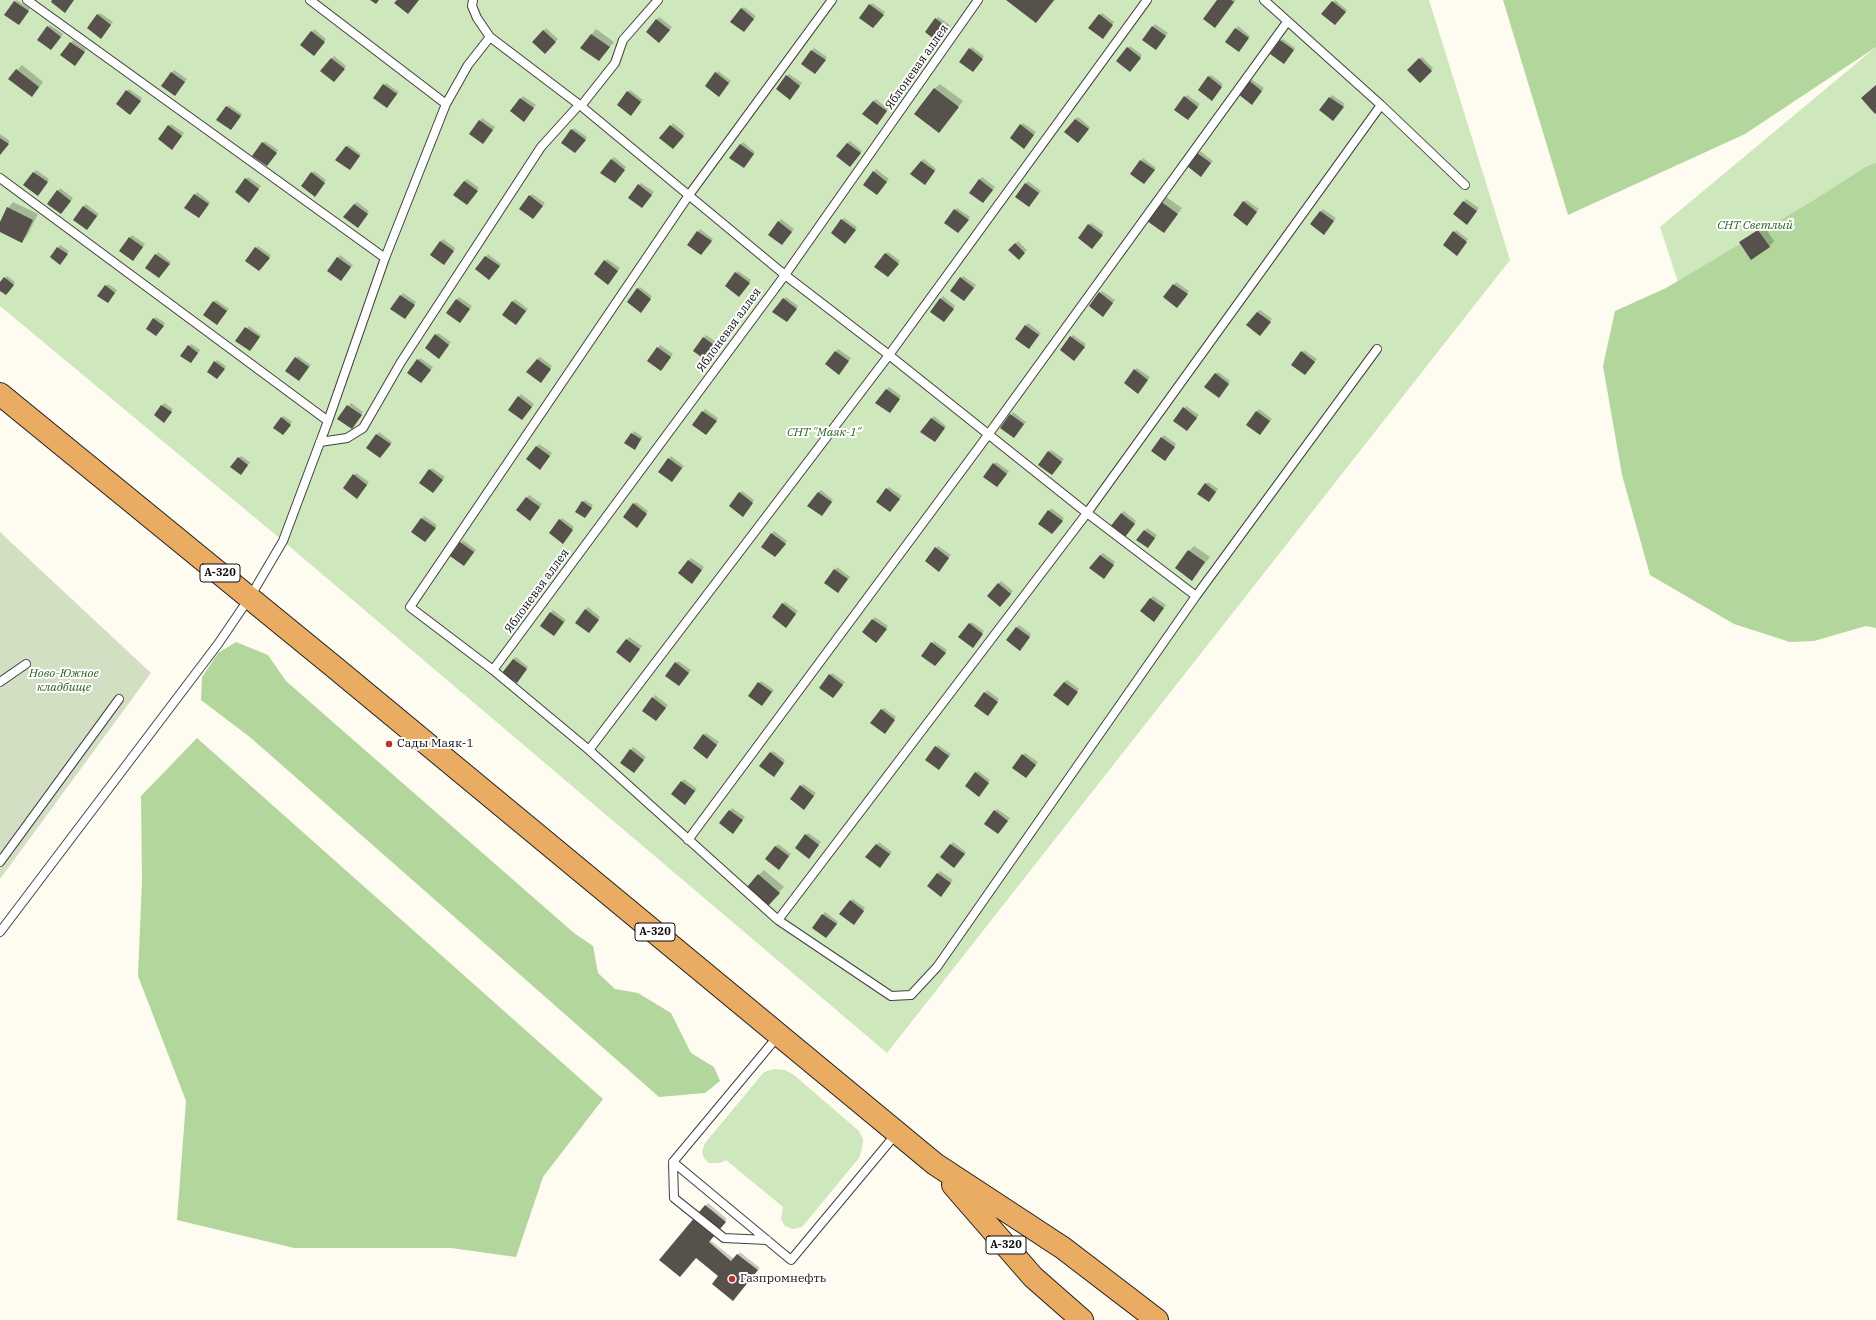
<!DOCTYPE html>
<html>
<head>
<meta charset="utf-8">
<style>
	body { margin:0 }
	canvas { display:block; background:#fefcf1 }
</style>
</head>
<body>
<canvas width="1876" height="1320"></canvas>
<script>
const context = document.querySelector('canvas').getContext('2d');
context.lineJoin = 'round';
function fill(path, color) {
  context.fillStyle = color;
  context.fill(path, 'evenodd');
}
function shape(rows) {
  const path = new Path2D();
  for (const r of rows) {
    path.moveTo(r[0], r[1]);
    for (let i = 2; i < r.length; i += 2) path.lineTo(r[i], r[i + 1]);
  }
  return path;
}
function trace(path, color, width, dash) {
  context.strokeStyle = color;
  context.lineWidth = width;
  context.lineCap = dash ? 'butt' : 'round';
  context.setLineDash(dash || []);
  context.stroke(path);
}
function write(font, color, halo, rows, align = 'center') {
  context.font = font + ' "IBM Plex Serif",serif';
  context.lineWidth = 4;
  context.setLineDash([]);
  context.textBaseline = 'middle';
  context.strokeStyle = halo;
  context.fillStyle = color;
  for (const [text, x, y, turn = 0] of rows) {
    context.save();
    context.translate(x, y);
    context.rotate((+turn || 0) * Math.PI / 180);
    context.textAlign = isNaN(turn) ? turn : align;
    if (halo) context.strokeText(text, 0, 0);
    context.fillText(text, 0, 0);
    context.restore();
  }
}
const green = shape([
	[0,0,1429,0,1510,260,887,1053,283,541,0,306],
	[1876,47,1876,196,1682,294,1660,227],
	[774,1069,785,1070,794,1075,859,1131,863,1139,862,1149,859,1158,802,1227,793,1229,785,1226,781,1219,783,1207,726,1160,720,1163,709,1163,704,1158,702,1152,705,1143,764,1072]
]);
const forest = shape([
	[1503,0,1876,0,1876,47,1745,134,1568,215],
	[1876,163,1876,628,1866,626,1814,641,1790,642,1734,624,1650,575,1622,475,1603,366,1615,311,1666,288,1811,202,1866,167],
	[236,642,268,655,286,681,574,933,593,946,598,973,615,989,638,993,671,1013,691,1053,714,1067,720,1081,705,1093,659,1097,251,738,201,700,202,677,218,653],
	[197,738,603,1099,543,1177,516,1257,451,1248,294,1248,177,1220,186,1101,138,976,142,880,141,796]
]);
const cemetery = shape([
	[0,532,151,673,0,879]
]);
const shadow = shape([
	[16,0,30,8,21,21,6,14],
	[1007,0,1055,0,1036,22],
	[1218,0,1236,0,1215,27],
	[1335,0,1347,10,1337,22,1323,14],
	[872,3,885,12,876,25,861,18],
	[744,7,756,16,746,29,741,9],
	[100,13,113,22,103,35,98,15],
	[1102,13,1114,22,1105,35,1100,15],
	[659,17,672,27,662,39,647,32],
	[938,17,951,26,941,39,936,19],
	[1155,24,1168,33,1158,46,1143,39],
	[50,25,63,34,53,47,48,27],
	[1238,26,1250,36,1241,49,1236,29],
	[546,28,558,39,545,53,533,42],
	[314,29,326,39,316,52,312,32],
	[596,29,614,42,599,60,582,47],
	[1283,39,1295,48,1286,61,1281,41],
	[73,40,86,49,77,62,62,55],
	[1130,46,1142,55,1133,68,1127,48],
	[972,47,984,56,975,69,970,49],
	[814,48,827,57,817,70,802,63],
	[334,56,346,66,336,79,322,71],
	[1422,57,1433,68,1420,82,1409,70],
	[22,65,43,82,37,90,17,70],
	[174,70,187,79,175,95,162,86],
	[718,71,731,81,721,93,716,73],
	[789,74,802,83,792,96,787,76],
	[1211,75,1223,84,1214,97,1208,77],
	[1251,79,1264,88,1254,101,1249,81],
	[386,83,399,92,389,105,384,85],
	[940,84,963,101,939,131,934,89],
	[129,89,142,98,133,111,127,91],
	[630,90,643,100,633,112,628,92],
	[1187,95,1200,104,1190,117,1185,97],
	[1332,95,1345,104,1335,117,1321,110],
	[523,96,536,105,526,118,511,111],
	[876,99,888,109,879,121,873,101],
	[229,105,242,114,233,127,227,107],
	[1078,117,1090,127,1081,139,1075,119],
	[482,118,495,127,485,141,480,121],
	[673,123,685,133,675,146,671,126],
	[1023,123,1036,132,1026,145,1021,125],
	[171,124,184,133,174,146,169,126],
	[574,128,587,137,578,150,572,130],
	[0,134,10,141,0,154],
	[265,141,278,150,269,163,263,143],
	[850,141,862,151,853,163,847,143],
	[743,142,755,152,746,165,740,145],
	[349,145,361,154,352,167,346,147],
	[1200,151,1213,161,1203,173,1188,166],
	[614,157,626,167,617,180,611,160],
	[1143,158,1156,168,1146,181,1132,173],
	[924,159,936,169,927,181,921,161],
	[876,169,889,179,879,192,864,185],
	[36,170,49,179,40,192,25,185],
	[314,171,326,180,317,193,312,173],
	[248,177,261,186,251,199,246,179],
	[982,177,995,187,985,200,970,193],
	[467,179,479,188,470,201,464,181],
	[1028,181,1041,191,1031,204,1016,197],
	[641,183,654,192,644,205,639,185],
	[60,188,73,198,63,211,58,191],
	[197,192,210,202,201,214,186,207],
	[532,194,545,203,533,218,530,196],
	[1166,197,1182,208,1164,232,1161,202],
	[1466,199,1479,208,1469,221,1454,214],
	[1246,200,1259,209,1249,222,1244,202],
	[13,202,38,214,27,236,22,241,0,231,0,224,8,208],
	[357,202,369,211,360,224,354,204],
	[86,204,99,214,89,227,83,207],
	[957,208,970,217,960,230,955,210],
	[1323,209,1336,218,1326,231,1311,224],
	[844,218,857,227,848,240,842,220],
	[781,219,794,229,784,242,769,234],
	[1091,223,1104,232,1094,245,1089,225],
	[1764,226,1774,241,1769,247,1740,242],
	[700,229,713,239,701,254,689,245],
	[1456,230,1468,239,1459,252,1454,232],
	[132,235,145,244,135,258,120,250],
	[443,239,455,248,446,262,441,241],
	[1018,241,1027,250,1019,258,1010,250],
	[60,245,69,251,62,261,51,257],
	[258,246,271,255,262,268,256,248],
	[158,252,171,262,159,277,147,268],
	[888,252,900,261,891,274,885,254],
	[488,254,501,264,492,276,477,269],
	[340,255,353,265,343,278,328,271],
	[607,259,620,268,610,281,605,261],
	[738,271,751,280,742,293,736,273],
	[7,276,15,282,9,292,0,290,0,284],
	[963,276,976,285,966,298,961,278],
	[1176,282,1189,291,1180,304,1165,297],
	[108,284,117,290,110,300,106,286],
	[640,287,652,296,643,309,637,289],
	[1102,291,1115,300,1105,313,1100,293],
	[403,293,416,302,407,315,392,308],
	[943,296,955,306,946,319,941,299],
	[459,297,472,306,462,320,447,312],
	[786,297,798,306,789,319,783,299],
	[515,299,528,309,518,322,513,301],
	[216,300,229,309,217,324,214,302],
	[1260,310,1272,319,1262,332,1257,312],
	[156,317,165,323,158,333,154,319],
	[1028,323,1041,333,1031,346,1016,338],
	[249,326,261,335,252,348,237,341],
	[438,333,451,342,441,355,436,335],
	[706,335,719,344,709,357,694,350],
	[1073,335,1086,344,1077,357,1071,337],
	[191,344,200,350,193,360,189,346],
	[660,345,673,354,663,368,648,360],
	[838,349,851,358,841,371,826,364],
	[1304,350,1317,359,1307,372,1302,352],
	[298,356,311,365,301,378,296,358],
	[540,357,552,366,543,379,537,359],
	[420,358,433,367,423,380,418,360],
	[217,360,226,366,219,376,215,362],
	[1137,368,1150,377,1140,390,1135,370],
	[1218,372,1230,381,1221,394,1215,374],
	[889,387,901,396,892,410,886,390],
	[521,394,534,404,524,417,519,397],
	[164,403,173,409,166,419,155,415],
	[351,403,363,412,354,425,339,418],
	[1186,406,1199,415,1189,428,1174,421],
	[705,409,718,418,709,431,694,424],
	[1259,409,1272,419,1262,432,1247,424],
	[1013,412,1026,422,1016,435,1011,415],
	[284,416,292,422,285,432,281,418],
	[934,416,946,426,937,439,931,419],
	[634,431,643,437,637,446,626,443],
	[379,432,392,442,383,454,368,448],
	[1164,435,1176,444,1167,457,1152,450],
	[539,444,552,453,542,466,527,459],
	[1051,450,1064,459,1054,472,1049,452],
	[241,456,250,462,243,472,239,458],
	[671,456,684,466,674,479,669,459],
	[996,462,1009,471,999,484,994,464],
	[432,468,445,477,435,490,430,470],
	[356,473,369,482,359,495,354,475],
	[1208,482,1218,489,1211,499,1206,484],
	[889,487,902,496,892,509,887,489],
	[821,490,833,500,824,513,818,493],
	[742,491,754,500,745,513,739,493],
	[529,495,542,504,532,517,517,510],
	[585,500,593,505,585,517,582,502],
	[636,502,648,511,639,524,634,504],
	[1051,508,1064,518,1055,531,1040,524],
	[1124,511,1136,521,1127,534,1121,514],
	[424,516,437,525,428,539,413,531],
	[562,518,574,527,565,540,559,520],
	[1147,528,1157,535,1150,545,1138,540],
	[774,531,787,541,778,554,763,547],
	[463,540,476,550,466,563,461,543],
	[938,546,951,555,941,568,936,548],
	[1194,546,1210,557,1192,579,1189,551],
	[1103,553,1115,562,1106,575,1100,555],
	[691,558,704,567,694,580,679,573],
	[837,567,850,577,840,589,835,570],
	[1001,581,1013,591,1000,606,988,595],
	[1153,596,1166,605,1156,618,1141,611],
	[785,602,798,611,788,624,782,604],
	[588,607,600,617,591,630,585,610],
	[553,610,566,620,554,635,541,626],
	[875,617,888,626,878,639,864,632],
	[972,622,984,631,975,644,969,624],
	[1019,625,1031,634,1022,647,1007,640],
	[629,637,642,646,632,659,617,652],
	[934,641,947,650,937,663,922,656],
	[516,657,528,667,519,679,513,659],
	[678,661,691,670,681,683,676,663],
	[832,673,845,682,835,695,830,675],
	[1067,680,1079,689,1070,702,1064,682],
	[761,681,774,690,764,703,759,683],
	[987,690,999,699,990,712,985,693],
	[655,695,668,705,658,718,653,698],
	[884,708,896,717,887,730,881,710],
	[706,733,719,742,709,755,704,735],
	[938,745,951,754,941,767,936,747],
	[633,747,646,757,636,770,631,750],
	[773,751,785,760,776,773,770,753],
	[1025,753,1038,762,1028,775,1023,755],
	[978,771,990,780,981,793,975,773],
	[684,779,697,789,687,801,672,794],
	[803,784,816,793,806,806,801,786],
	[732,808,745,817,735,830,720,823],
	[997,809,1010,818,1000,831,995,811],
	[808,833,821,842,811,855,806,835],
	[879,842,892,852,882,864,867,857],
	[953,842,966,852,956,864,941,857],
	[778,844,791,854,781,866,766,859],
	[764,870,784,887,773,899,759,875],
	[940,871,953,880,943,893,928,886],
	[853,899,865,908,856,921,850,901],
	[825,912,838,922,829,935,814,927],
	[708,1203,727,1219,710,1240,734,1259,740,1252,760,1268,735,1297,720,1276,696,1256,661,1260]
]);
const building = shape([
	[52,0,74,0,65,13,51,2],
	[370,0,379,0,376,4],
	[397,0,419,0,408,14,394,3],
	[1006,0,1054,0,1036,23],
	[1217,0,1231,0,1234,2,1215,28,1203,19],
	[14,1,29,11,19,25,4,15],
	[1332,1,1346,12,1335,25,1321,14],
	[869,4,884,15,873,28,859,18],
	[741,8,754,19,744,32,730,22],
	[97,14,111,25,101,39,87,28],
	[1099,14,1113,25,1103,39,1088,28],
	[935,18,949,29,939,43,925,32],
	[656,19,670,30,659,43,646,32],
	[47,26,61,37,51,50,37,40],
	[1152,26,1166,36,1156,50,1142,40],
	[1235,28,1249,38,1239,52,1225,42],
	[543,30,556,42,545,54,532,42],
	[311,31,325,42,314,56,300,45],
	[591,34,610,47,599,61,580,48],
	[1280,40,1294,50,1284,64,1270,54],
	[70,42,85,52,75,66,60,55],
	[1127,47,1141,58,1130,72,1116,61],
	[969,48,983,59,973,72,959,62],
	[811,50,826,60,815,74,801,64],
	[331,58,345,69,334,82,320,71],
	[1419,58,1432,71,1420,83,1407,70],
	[16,69,39,87,32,97,8,79],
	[171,72,185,82,175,96,161,86],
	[715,72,729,83,719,97,705,86],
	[786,75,800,86,790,100,776,89],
	[1208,76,1222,87,1212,101,1198,90],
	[1248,80,1262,91,1252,105,1238,94],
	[383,84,397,94,387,108,373,98],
	[1876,85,1876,113,1875,114,1861,98],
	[934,88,959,107,939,133,914,114],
	[126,90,141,101,130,115,116,104],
	[627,91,641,102,631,116,617,105],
	[1184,96,1198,107,1188,120,1174,110],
	[1329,97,1344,107,1333,121,1319,110],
	[520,98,534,108,524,122,510,111],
	[873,101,887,111,877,125,862,114],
	[226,106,241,116,231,130,216,120],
	[1075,119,1089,129,1078,143,1064,132],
	[479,120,493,130,483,144,469,134],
	[1020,124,1034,135,1024,149,1010,138],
	[168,125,182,136,172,150,158,139],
	[670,125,684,136,673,149,659,138],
	[571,129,586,140,575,153,561,143],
	[0,138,9,144,0,155],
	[262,142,277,153,267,166,252,156],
	[847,143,861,153,850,167,836,156],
	[740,144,754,154,744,168,729,158],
	[346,146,360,156,350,170,335,160],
	[1197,153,1211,163,1201,177,1187,166],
	[611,159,625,170,615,183,600,173],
	[1140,160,1155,170,1144,184,1130,174],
	[921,161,935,171,925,185,910,174],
	[873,171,887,182,877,195,863,185],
	[33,172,48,182,38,196,23,185],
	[311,172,325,183,315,197,301,186],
	[245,178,259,189,249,203,235,192],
	[979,179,993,190,983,203,969,193],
	[464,181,478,191,467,205,453,195],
	[1025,183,1039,193,1029,207,1015,197],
	[638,184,652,195,642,208,628,198],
	[57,190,71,201,61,214,47,204],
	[194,194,209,204,199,218,184,208],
	[529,195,543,206,533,219,519,209],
	[1160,201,1178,214,1164,233,1147,221],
	[1243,201,1257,212,1247,226,1233,215],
	[1463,201,1477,211,1467,225,1453,214],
	[354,204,368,214,358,228,343,217],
	[83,206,97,216,87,230,73,220],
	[7,207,33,220,22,243,0,232,0,222],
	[954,209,969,220,958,233,944,223],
	[1320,211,1334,221,1324,235,1310,224],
	[841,219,856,230,845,244,831,233],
	[778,221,792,232,782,245,768,235],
	[1088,224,1103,235,1092,249,1078,238],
	[1758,230,1770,247,1751,260,1739,242],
	[697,231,712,241,701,255,687,245],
	[1453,231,1467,242,1457,256,1443,245],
	[129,237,143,247,133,261,119,251],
	[440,241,454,251,444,265,430,255],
	[1015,243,1025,253,1019,260,1008,250],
	[57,247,68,254,60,265,50,257],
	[255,247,270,258,259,271,245,261],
	[885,253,899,264,888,277,874,267],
	[155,254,170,264,159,278,145,268],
	[485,256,500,266,489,280,475,269],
	[337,257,351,267,341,281,327,271],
	[604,260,618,271,608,285,594,274],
	[735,272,750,283,739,297,725,286],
	[4,277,14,285,6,295,0,291,0,282],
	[960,277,974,288,964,301,950,291],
	[1173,284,1188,294,1177,308,1163,297],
	[105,285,115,293,108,303,97,296],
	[637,288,651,299,641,313,627,302],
	[1099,292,1113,303,1103,317,1089,306],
	[400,295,415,305,405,319,390,309],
	[783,298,797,309,787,322,772,312],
	[940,298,954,309,944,322,930,312],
	[456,299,470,309,460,323,446,313],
	[213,301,227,311,217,325,203,315],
	[512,301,526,311,516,325,502,315],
	[1257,312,1271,322,1260,336,1246,325],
	[153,318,164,326,156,336,146,329],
	[1025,325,1039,335,1029,349,1015,339],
	[245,327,260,337,250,351,235,341],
	[435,334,449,345,439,359,425,348],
	[1070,336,1085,347,1074,361,1060,350],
	[703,337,717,347,707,361,693,351],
	[188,345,198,353,191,363,180,356],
	[657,347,671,357,661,371,647,361],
	[835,351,849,361,839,375,825,364],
	[1301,351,1315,362,1305,375,1291,365],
	[295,357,309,367,299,381,285,371],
	[417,359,431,370,421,383,407,373],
	[537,359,551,369,541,383,526,372],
	[214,361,225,369,217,379,207,372],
	[1134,369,1148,380,1138,394,1124,383],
	[1215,373,1229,384,1219,398,1204,387],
	[886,389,900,399,890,413,875,403],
	[518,396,532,407,522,420,508,410],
	[161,405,172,412,164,423,154,415],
	[347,405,362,415,352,429,337,419],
	[1183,407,1197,418,1187,431,1173,421],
	[702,411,717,421,706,435,692,425],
	[1256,411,1270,421,1260,435,1246,425],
	[1010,414,1024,424,1014,438,1000,428],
	[281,417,291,425,283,435,273,428],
	[931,418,945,428,935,442,920,432],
	[631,433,641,439,635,450,624,443],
	[376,434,391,444,380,458,366,448],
	[1161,437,1175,447,1165,461,1151,451],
	[536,446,550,456,540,470,526,459],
	[1048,451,1062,462,1052,475,1038,465],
	[238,457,248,465,241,475,230,467],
	[668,458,682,468,672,482,658,472],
	[993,463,1007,474,997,487,983,477],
	[429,469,443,480,433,493,419,483],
	[353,474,367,485,357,499,343,488],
	[1205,483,1216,492,1209,502,1197,494],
	[886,488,900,499,890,512,876,502],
	[739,492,753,503,743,517,729,506],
	[818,492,832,502,822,516,807,506],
	[526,497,540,507,530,521,516,510],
	[582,501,592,508,585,518,575,512],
	[633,503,647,514,637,528,623,517],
	[1048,510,1063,521,1052,534,1038,524],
	[1121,513,1135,524,1125,537,1110,527],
	[421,518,436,528,425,542,411,532],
	[559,519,573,530,563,544,549,533],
	[1144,530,1155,538,1148,548,1136,540],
	[771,533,786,544,775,557,761,547],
	[460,542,474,552,464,566,450,556],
	[935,547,949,558,939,572,925,561],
	[1188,550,1205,562,1192,581,1175,568],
	[1100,555,1114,565,1104,579,1089,568],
	[688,560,702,570,692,584,678,573],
	[834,569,848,579,838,593,824,583],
	[998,583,1011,594,1000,607,987,596],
	[1150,598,1164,608,1154,622,1140,611],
	[782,603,796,614,786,628,772,617],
	[585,609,599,620,589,633,575,623],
	[550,612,564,622,554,636,540,626],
	[872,619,887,629,876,643,862,632],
	[969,623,983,634,973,648,958,637],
	[1016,627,1030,637,1020,651,1006,640],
	[626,639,640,649,630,663,616,652],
	[931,642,946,653,935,666,921,656],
	[513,659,527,669,517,683,502,673],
	[675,662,689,673,679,686,665,676],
	[829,674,843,685,833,698,819,688],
	[758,682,772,692,762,706,748,696],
	[1064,682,1078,692,1068,706,1053,695],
	[984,692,998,702,988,716,974,706],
	[652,697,666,708,656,721,642,711],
	[881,709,895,720,885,734,870,723],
	[703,734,717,745,707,759,693,748],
	[935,746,949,756,939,770,925,760],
	[630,749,644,760,634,773,620,763],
	[770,752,784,763,774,777,759,766],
	[1022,754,1036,765,1026,778,1012,768],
	[975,772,989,783,979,797,965,786],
	[681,781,695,791,685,805,671,794],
	[800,785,814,796,804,810,790,799],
	[729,810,743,820,733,834,719,823],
	[994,810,1008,821,998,834,984,824],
	[805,834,819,845,809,859,795,848],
	[876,844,890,854,880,868,865,857],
	[950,844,965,854,954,868,940,857],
	[775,846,789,856,779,870,765,859],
	[937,873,951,883,941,897,927,886],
	[758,874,780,893,768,906,747,887],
	[850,900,864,911,854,925,839,914],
	[822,914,837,924,826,938,812,928],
	[705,1205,726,1222,709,1242,731,1261,737,1254,758,1270,733,1301,712,1284,718,1276,696,1258,680,1277,659,1260]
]);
const lane = shape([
	[27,0,385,258],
	[310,0,446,104],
	[473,0,472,6,477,18,490,37],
	[832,0,689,195,410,607,493,670,589,750,778,920,891,996,911,995,937,967,1196,596,1377,349],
	[1264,0,1381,105,1465,185],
	[581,106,615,63,623,40,658,0],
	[0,178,328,421],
	[320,442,347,438,363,428,401,362,541,147,579,105],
	[493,670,785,275,978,0],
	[0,682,26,664],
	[589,750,889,355,1147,0],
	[688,840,988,435,1287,22],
	[0,862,119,699],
	[778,920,1087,513,1381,105],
	[0,932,218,644,250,597,283,541,328,421,385,258,446,104,468,65,490,37,581,106,785,275,889,355,1087,513,1196,596],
	[673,1162,791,1260,896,1134],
	[767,1240,724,1238,674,1198,673,1162,778,1036]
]);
const highway = shape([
	[0,394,333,666,935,1164,1063,1248,1157,1320],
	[953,1185,1033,1277,1082,1320]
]);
const markers = [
	[389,744,4,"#b5342f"],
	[732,1279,4,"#b5342f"]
];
const shields = [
	[220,573,40],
	[655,932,40],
	[1006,1245,40]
];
const shieldNames = [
	["А-320",220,573],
	["А-320",655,932],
	["А-320",1006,1245]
];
const streetNames = [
	["Яблоневая аллея",917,67,-55],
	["Яблоневая аллея",729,330,-54],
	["Яблоневая аллея",537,591,-54]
];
const parkNames = [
	["СНТ Светлый",1755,226],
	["СНТ \"Маяк-1\"",824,433],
	["Ново-Южное",64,674],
	["кладбище",64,688]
];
const poiNames = [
	["Сады Маяк-1",397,744],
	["Газпромнефть",740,1279]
];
fill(green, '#cfe7bc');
fill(forest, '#b2d69c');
fill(cemetery, '#d3dfc3');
fill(shadow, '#0003');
fill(building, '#56514b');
trace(lane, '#414141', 10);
trace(highway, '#1f1f1f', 24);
trace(lane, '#fff', 8);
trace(highway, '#eaac62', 22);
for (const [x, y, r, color] of markers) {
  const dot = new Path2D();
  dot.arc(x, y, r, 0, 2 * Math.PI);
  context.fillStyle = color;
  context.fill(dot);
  trace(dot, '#fff', 1.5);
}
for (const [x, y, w] of shields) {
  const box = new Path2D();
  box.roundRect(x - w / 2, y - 9, w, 18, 3);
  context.fillStyle = '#fff';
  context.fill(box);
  trace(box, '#0e0e0e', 1);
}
write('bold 11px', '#0e0e0e', null, shieldNames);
write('12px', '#0e0e0e', '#fff', streetNames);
write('italic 12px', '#2a6223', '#fff', parkNames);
write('12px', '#0e0e0e', '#fff', poiNames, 'left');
</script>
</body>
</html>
